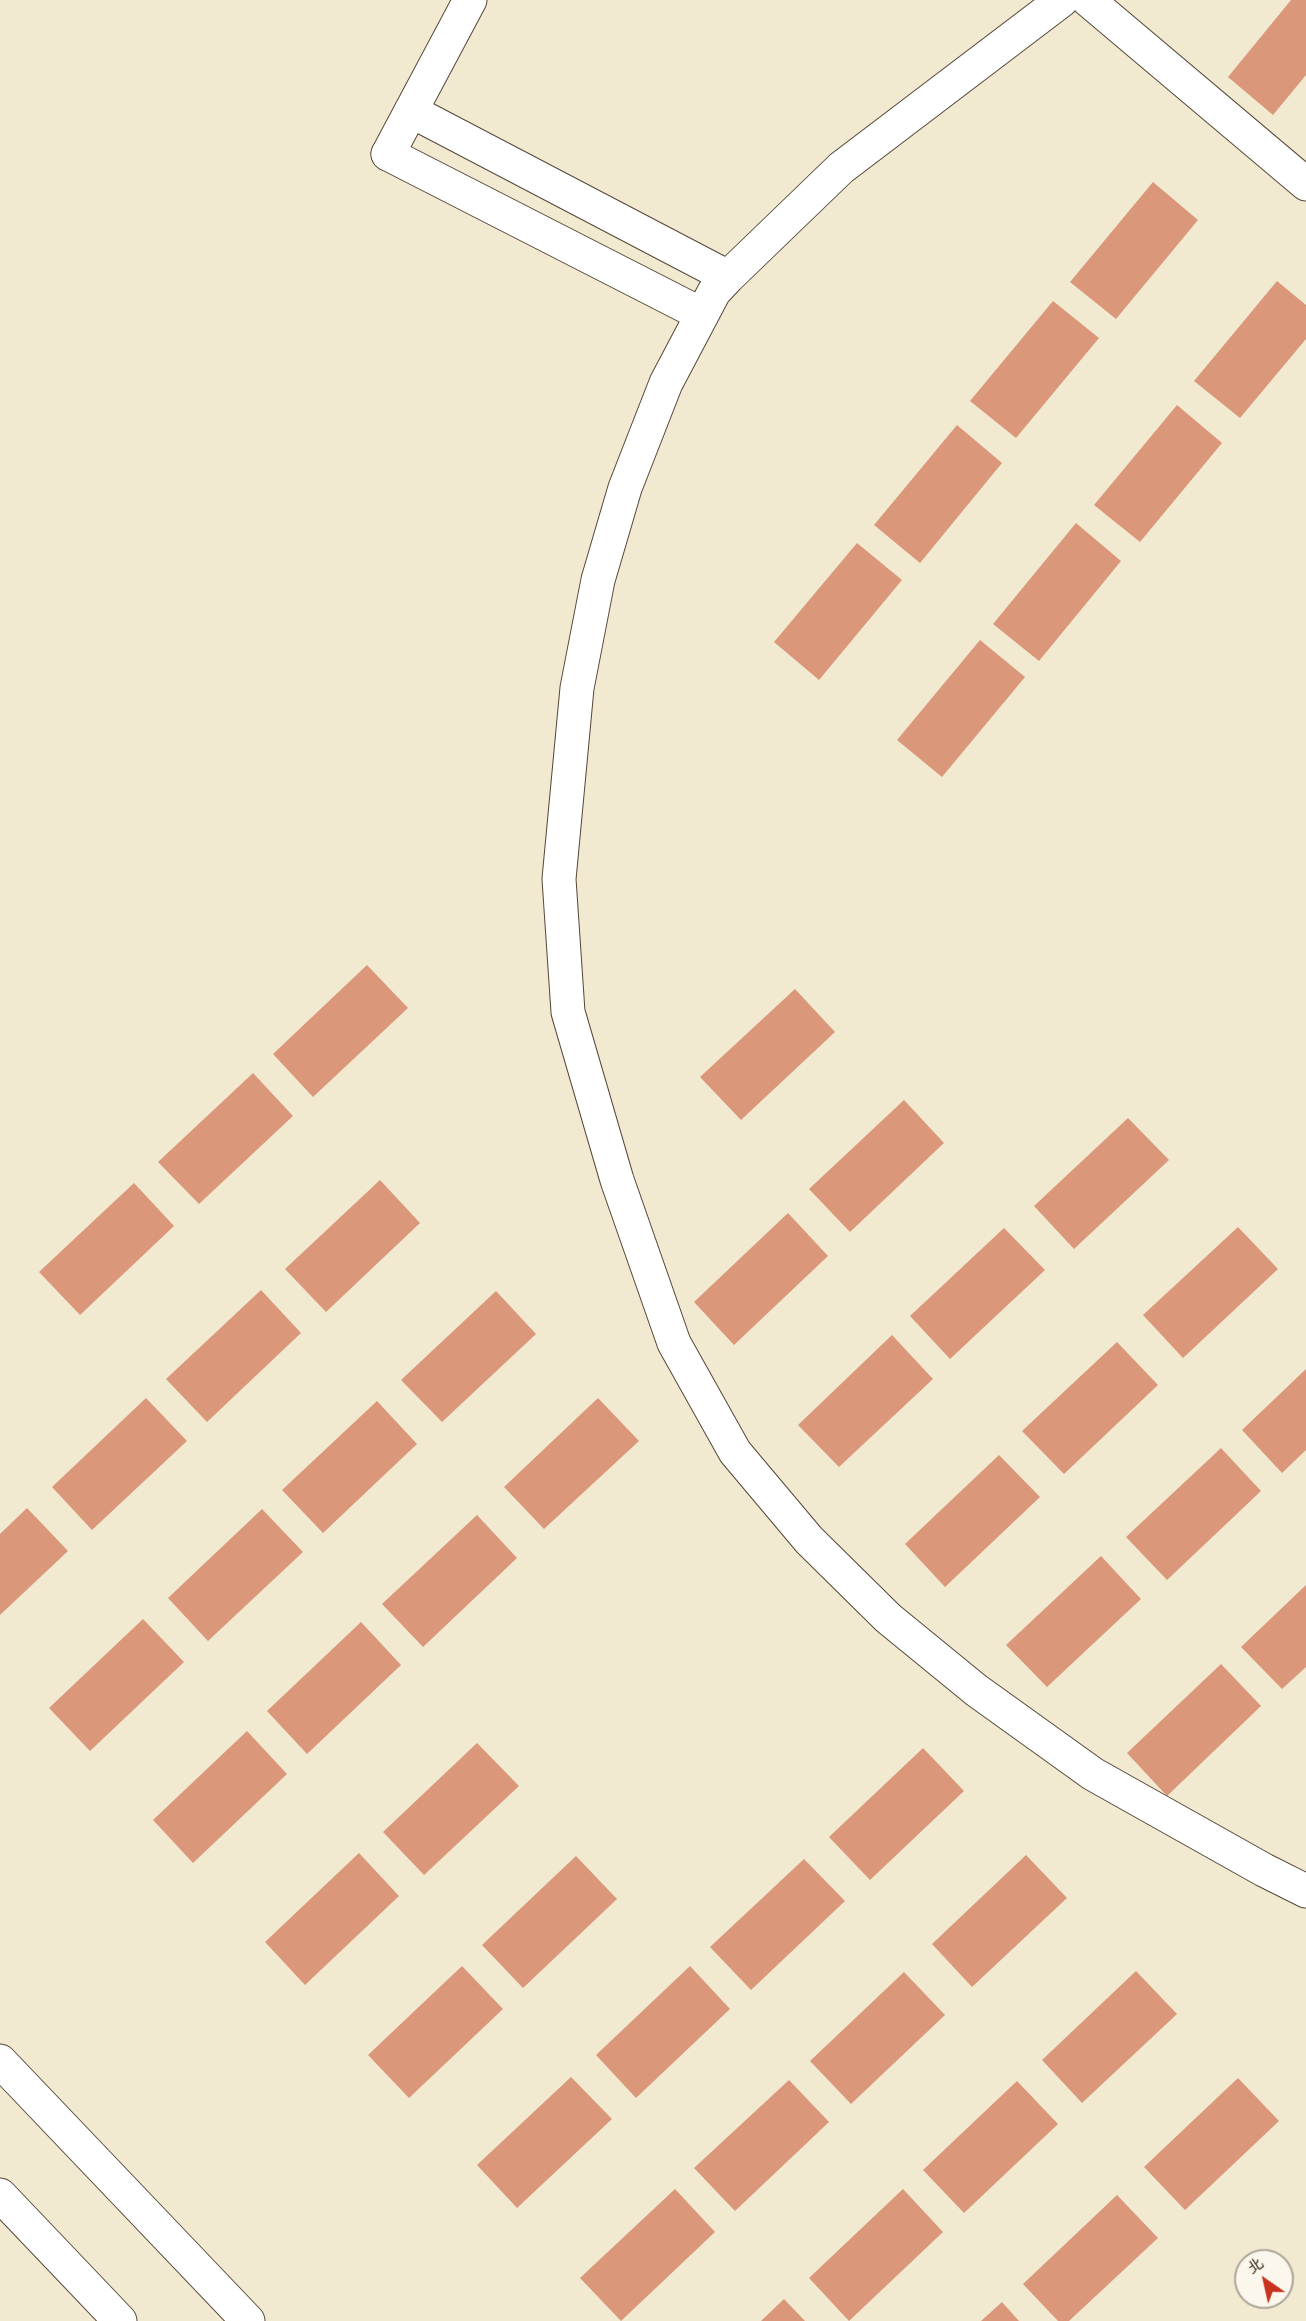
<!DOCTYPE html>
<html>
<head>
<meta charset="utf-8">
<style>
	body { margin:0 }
	#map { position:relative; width:1306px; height:2321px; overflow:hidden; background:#f1ead1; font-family:"Comic Neue","LXGW WenKai TC",sans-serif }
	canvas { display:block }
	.north { position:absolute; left:1234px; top:2249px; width:60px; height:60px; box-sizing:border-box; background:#fbf7ec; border:2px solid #aea59a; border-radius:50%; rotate:326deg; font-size:16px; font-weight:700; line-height:24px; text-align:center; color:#3b2a1e }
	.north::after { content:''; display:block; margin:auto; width:21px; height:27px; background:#c8321e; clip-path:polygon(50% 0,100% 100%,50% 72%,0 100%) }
</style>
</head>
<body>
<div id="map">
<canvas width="1306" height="2321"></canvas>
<div class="north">北</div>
</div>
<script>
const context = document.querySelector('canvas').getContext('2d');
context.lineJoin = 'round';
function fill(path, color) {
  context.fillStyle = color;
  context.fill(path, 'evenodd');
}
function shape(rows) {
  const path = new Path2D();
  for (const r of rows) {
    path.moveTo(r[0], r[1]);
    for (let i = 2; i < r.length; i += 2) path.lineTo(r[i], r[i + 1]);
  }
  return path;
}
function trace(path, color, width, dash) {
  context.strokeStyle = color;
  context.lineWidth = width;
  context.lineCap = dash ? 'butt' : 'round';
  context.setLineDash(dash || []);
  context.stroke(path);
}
const building = shape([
	[1291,0,1306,0,1306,75,1273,115,1228,77],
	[1153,182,1198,220,1116,319,1070,282],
	[1277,281,1306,305,1306,339,1240,418,1194,381],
	[1053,301,1099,338,1016,438,970,401],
	[1177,405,1222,443,1140,542,1094,505],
	[957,425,1002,463,920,563,874,525],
	[1076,523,1121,561,1039,661,993,624],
	[857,543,902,580,819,680,774,642],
	[980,640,1025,677,942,777,897,740],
	[367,965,408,1008,313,1097,273,1054],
	[795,989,835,1032,741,1120,700,1077],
	[253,1073,293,1116,199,1204,158,1162],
	[904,1100,944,1143,850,1232,809,1189],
	[1128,1118,1169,1160,1074,1249,1034,1206],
	[380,1180,420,1223,326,1312,285,1269],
	[134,1183,174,1226,80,1315,39,1272],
	[788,1213,828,1256,734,1345,694,1302],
	[1238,1227,1278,1269,1183,1358,1143,1315],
	[1004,1228,1045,1270,950,1359,910,1316],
	[261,1290,301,1333,207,1422,166,1379],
	[496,1291,536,1334,442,1422,401,1380],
	[892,1335,933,1379,839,1467,798,1425],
	[1117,1342,1158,1385,1064,1474,1022,1431],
	[1306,1369,1306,1450,1282,1473,1242,1430],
	[146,1398,187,1441,92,1530,52,1487],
	[598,1398,639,1441,544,1529,504,1487],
	[377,1401,417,1444,323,1533,282,1490],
	[1221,1448,1261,1491,1167,1580,1126,1537],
	[999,1455,1040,1497,945,1587,905,1544],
	[27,1508,68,1551,0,1615,0,1534],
	[262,1509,303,1552,208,1641,168,1598],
	[477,1515,517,1558,423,1647,382,1604],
	[1101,1556,1141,1599,1047,1687,1006,1645],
	[1306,1585,1306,1667,1282,1689,1241,1647],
	[143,1619,184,1662,90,1751,49,1708],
	[361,1622,401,1665,307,1754,267,1711],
	[1221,1664,1261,1706,1167,1796,1127,1753],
	[247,1731,287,1774,193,1863,153,1820],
	[477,1743,519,1786,424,1875,383,1832],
	[923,1748,964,1791,870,1880,829,1837],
	[359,1853,399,1896,305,1985,265,1942],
	[1026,1855,1067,1898,972,1987,932,1944],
	[576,1856,617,1899,523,1988,482,1945],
	[804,1859,845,1901,751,1990,710,1947],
	[462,1966,503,2009,409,2098,368,2055],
	[690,1966,730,2009,636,2098,596,2055],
	[1136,1971,1177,2014,1082,2103,1042,2060],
	[904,1972,945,2015,851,2104,810,2061],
	[571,2077,612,2119,517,2208,477,2165],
	[1238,2078,1279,2121,1185,2210,1144,2167],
	[789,2080,829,2122,735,2211,694,2168],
	[1017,2081,1058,2124,964,2213,923,2170],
	[675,2189,715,2232,621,2321,580,2278],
	[903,2189,943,2232,849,2321,809,2278],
	[1117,2195,1158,2238,1069,2321,1058,2321,1023,2284],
	[784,2299,805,2321,761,2321],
	[1002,2302,1019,2321,981,2321]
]);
const minor = shape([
	[1062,0,841,168,728,277,714,292,666,383,625,488,598,580,577,688,559,879,568,1012,617,1180,674,1343,735,1452,809,1540,888,1618,976,1690,1093,1774,1264,1870,1306,1891],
	[1088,0,1306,184],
	[411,111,728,277],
	[388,154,701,314]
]);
const tertiary = shape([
	[388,154,470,0]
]);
const secondary = shape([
	[0,2061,248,2321],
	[0,2195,120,2321]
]);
fill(building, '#db977a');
trace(minor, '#564739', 35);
trace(tertiary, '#564739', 35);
trace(secondary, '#564739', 35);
trace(minor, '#fff', 33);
trace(tertiary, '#fff', 33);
trace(secondary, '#fff', 33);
</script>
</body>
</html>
